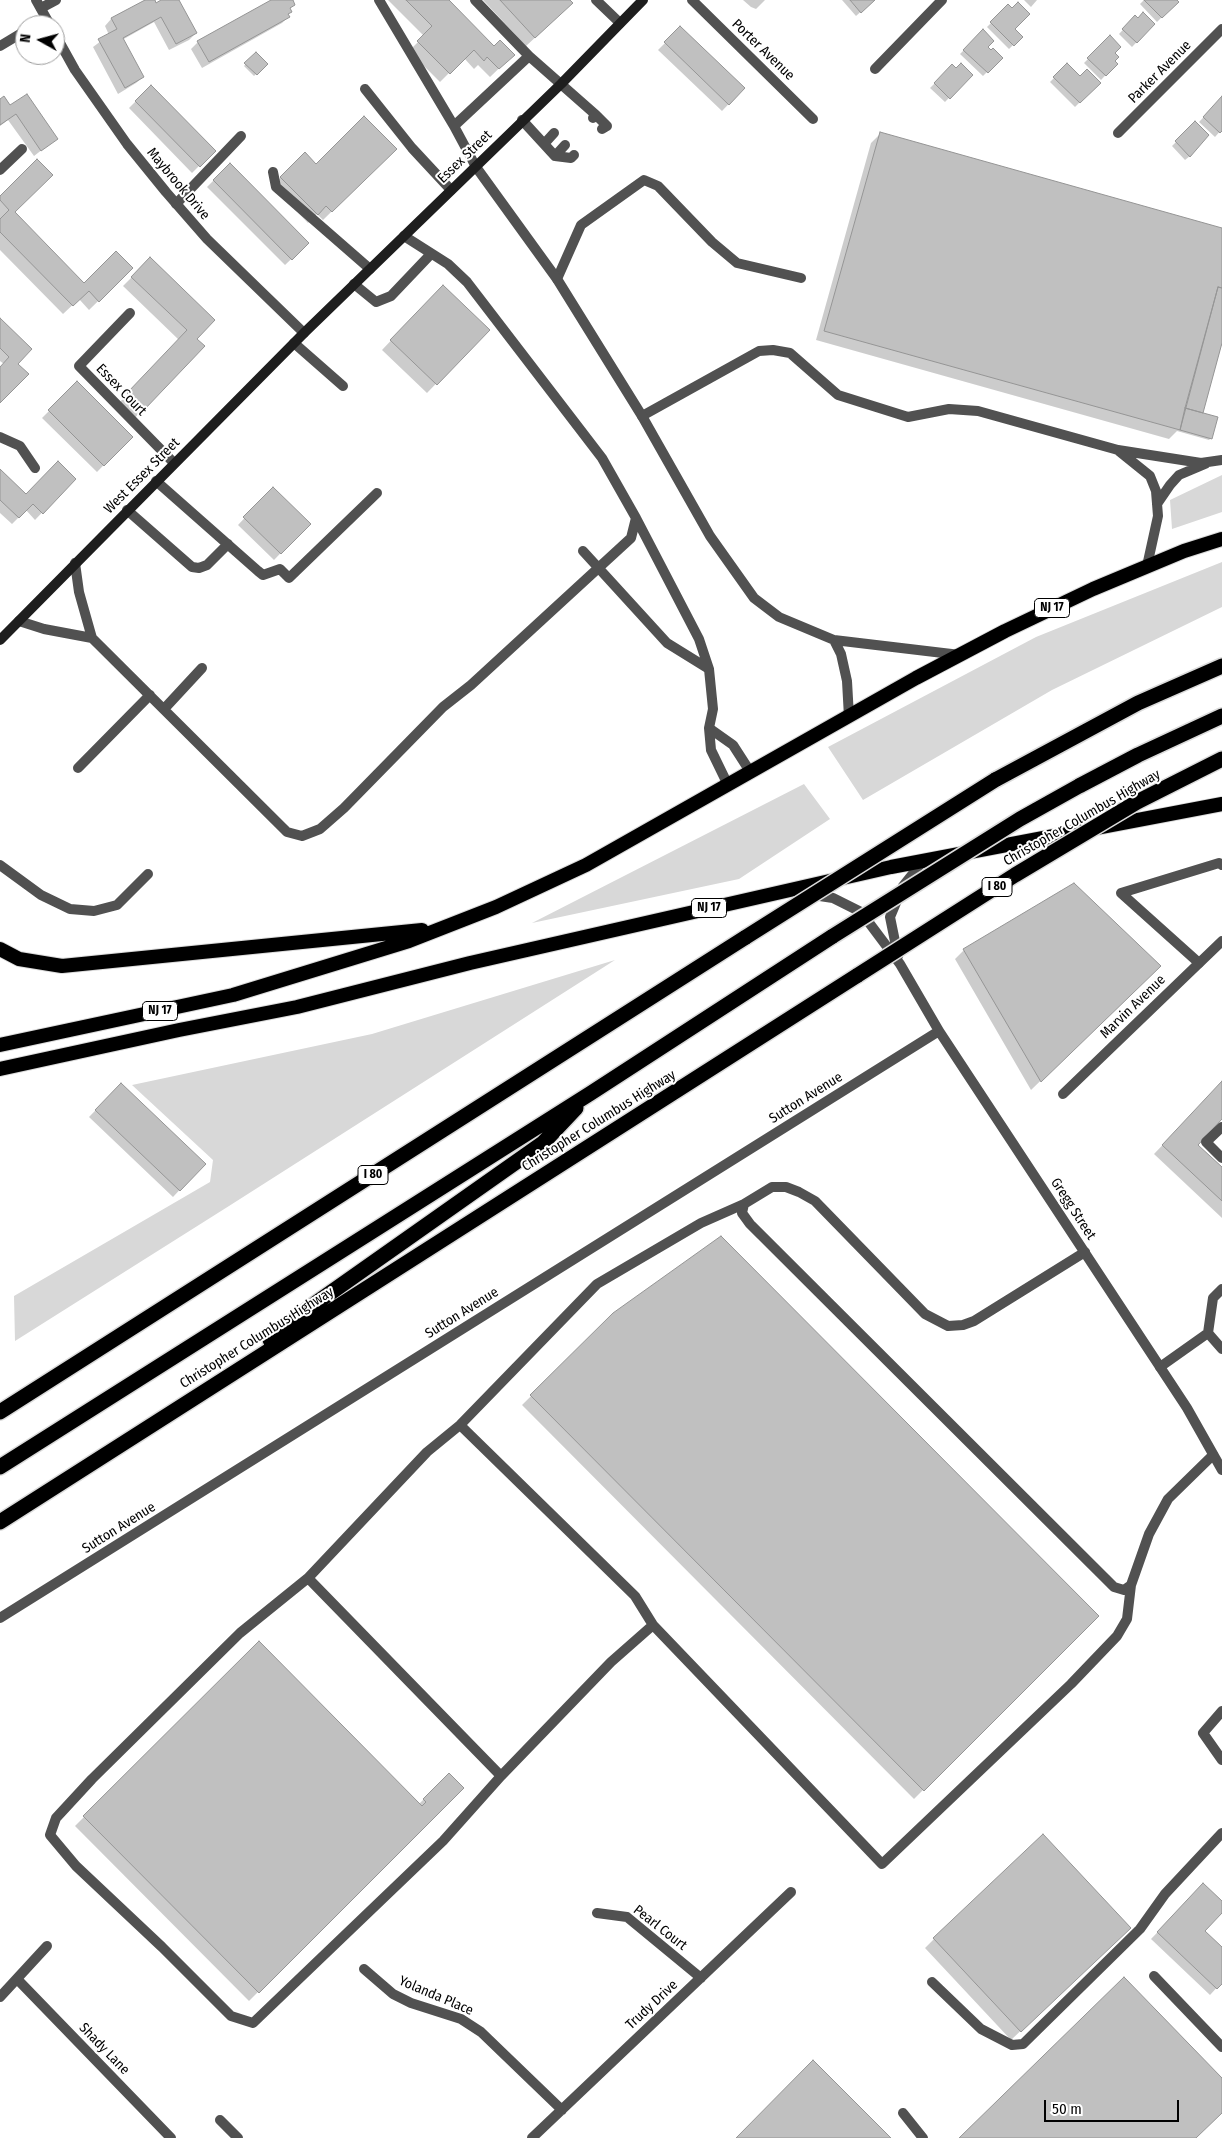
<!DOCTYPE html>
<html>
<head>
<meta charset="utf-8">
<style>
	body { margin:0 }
	#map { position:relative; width:1222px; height:2138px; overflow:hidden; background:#fff; font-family:"Fira Sans Condensed",sans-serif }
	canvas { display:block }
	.north { position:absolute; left:15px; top:15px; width:50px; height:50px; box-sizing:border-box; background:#fff; border:1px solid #999; border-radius:50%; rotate:277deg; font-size:14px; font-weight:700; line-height:20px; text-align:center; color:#000 }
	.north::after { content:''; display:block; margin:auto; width:18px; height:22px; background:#000; clip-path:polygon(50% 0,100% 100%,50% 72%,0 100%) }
	.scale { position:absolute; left:1044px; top:2100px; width:135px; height:22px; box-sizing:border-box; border:2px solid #000; border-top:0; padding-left:6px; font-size:15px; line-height:18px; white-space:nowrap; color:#000; -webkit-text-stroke:4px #fff; paint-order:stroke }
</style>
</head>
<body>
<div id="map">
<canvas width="1222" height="2138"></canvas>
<div class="north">N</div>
<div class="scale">50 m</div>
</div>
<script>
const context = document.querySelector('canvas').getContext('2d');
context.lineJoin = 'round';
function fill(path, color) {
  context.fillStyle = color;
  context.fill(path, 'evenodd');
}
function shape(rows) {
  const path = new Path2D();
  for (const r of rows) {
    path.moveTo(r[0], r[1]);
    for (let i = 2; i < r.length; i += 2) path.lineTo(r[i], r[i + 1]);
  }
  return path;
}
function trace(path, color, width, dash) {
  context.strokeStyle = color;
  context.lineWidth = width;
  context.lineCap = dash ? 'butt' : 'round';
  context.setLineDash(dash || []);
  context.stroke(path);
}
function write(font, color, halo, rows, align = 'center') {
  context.font = font + ' "Fira Sans Condensed",sans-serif';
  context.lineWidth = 4;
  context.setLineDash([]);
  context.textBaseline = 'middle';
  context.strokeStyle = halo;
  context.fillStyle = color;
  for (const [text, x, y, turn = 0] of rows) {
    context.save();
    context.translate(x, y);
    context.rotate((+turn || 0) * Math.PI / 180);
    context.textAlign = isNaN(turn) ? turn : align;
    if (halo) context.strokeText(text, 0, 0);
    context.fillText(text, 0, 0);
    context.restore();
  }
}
const green = shape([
	[1222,475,1222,512,1172,529,1170,500],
	[1222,562,1222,607,1052,690,863,800,828,747,1036,637],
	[804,784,830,819,739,879,532,923],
	[615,960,229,1206,15,1341,14,1296,210,1182,213,1160,132,1085,372,1034]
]);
const shadow = shape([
	[147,0,153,0,155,4,163,0,178,0,196,33,189,40,169,50,154,22,122,40,143,77,136,83,118,94,93,47,109,35,105,26,111,19],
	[273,0,291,0,294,5,289,9,288,17,282,23,202,68,191,49,198,42],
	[388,0,447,0,494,47,513,55,490,77,478,65,474,69,464,58,440,82,409,51,424,36],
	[483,0,569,0,563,12,526,46],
	[743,0,765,0,756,9,751,7],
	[842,0,874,0,856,16],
	[1024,0,1037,0,1031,7],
	[1144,0,1175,0,1177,2,1157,22,1140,4],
	[1008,6,1012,9,1013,29,1021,37,1009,49,987,27],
	[1135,17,1154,24,1132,47,1119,34],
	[680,28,744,88,722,111,658,50],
	[983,31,986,47,1001,58,983,76,960,54],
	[1110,37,1113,61,1116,64,1101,80,1084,63],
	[256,53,266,64,254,76,244,66],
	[1067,65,1080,78,1099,83,1075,107,1050,82],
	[952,66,971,75,945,102,930,88],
	[151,86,214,151,192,173,129,108],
	[1222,98,1222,129,1215,137,1199,122],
	[0,100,9,107,56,139,34,156,8,120,0,126],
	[1195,123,1190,156,1185,160,1172,146],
	[880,134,1222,230,1222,343,1202,414,1211,438,1209,440,1177,431,1169,439,816,340,871,143],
	[395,149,323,220,317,214,308,223,272,186,305,154,316,165],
	[230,164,308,243,285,265,207,187],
	[0,198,84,284,132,268,89,310,79,299,63,314,0,250],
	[150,259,196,339,135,418,119,403,179,340,123,286],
	[434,295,488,330,427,393,382,350],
	[0,320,16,364,0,402,0,368,4,364,0,361],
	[77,383,131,437,97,472,42,418],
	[0,470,26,495,74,479,35,520,26,510,12,524,0,513],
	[273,488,309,524,274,560,238,525],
	[1074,884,1159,966,1031,1090,955,959,964,950],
	[1222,1083,1222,1118,1196,1145,1222,1169,1222,1218,1154,1154],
	[121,1084,204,1164,173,1197,89,1117],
	[614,1314,1097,1616,914,1799,522,1405],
	[259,1642,419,1804,449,1774,462,1788,249,2001,75,1826],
	[1203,1885,1222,1903,1222,1912,1204,1931,1222,1949,1222,1982,1210,1995,1151,1939],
	[1121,1936,1011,2040,925,1948,934,1939]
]);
const building = shape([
	[145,0,155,0,156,3,161,0,179,0,197,33,176,44,161,17,123,38,144,77,125,88,98,39,117,29,111,18,145,0],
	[271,0,293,0,295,5,290,8,292,12,288,14,290,17,209,62,197,41,271,0],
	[406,0,449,0,494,46,500,40,515,55,499,69,487,57,484,61,474,50,450,74,417,41,432,26,406,0],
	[500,0,570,0,573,3,535,38,500,0],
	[850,0,875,0,861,13,850,0],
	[1144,0,1177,0,1179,2,1162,18,1144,0],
	[1018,2,1030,14,1015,29,1023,37,1014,46,990,22,1008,4,1012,8,1018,2],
	[1143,12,1155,24,1137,43,1122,29,1135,15,1138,18,1143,12],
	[680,26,745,88,729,105,664,42,680,26],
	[983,29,994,41,988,47,991,50,993,48,1003,58,988,73,963,50,983,29],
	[1110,35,1121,47,1115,53,1119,57,1115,61,1118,64,1106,76,1087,58,1110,35],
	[256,52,268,64,257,75,244,63,256,52],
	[961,63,973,75,950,99,934,83,952,64,956,68,961,63],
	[1067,63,1080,76,1087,69,1101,83,1080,103,1053,77,1067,63],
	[151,85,216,151,200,167,135,101,151,85],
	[27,94,58,139,41,151,16,114,0,125,0,99,4,96,10,105,27,94],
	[1222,96,1222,131,1220,133,1203,117,1222,96],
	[364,116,397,149,332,212,326,206,318,215,280,177,305,152,316,164,364,116],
	[1195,121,1209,135,1190,157,1175,141,1195,121],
	[880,132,1222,228,1222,288,1218,287,1180,430,824,331,880,132],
	[37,159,53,175,15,212,84,283,116,251,133,268,99,302,89,291,73,306,0,232,0,219,9,210,0,200,0,196,37,159],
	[230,163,309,243,292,260,213,180,230,163],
	[150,257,215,320,197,339,205,346,144,410,127,393,187,330,131,277,150,257],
	[443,285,490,330,437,385,390,340,443,285],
	[1218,287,1222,288,1222,343,1203,413,1185,408,1218,287],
	[0,318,32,349,18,364,29,374,0,403,0,367,9,357,0,348,0,318],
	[77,381,133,437,104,466,48,410,77,381],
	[1185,408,1218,417,1212,439,1180,430,1185,408],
	[58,461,76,479,43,514,33,504,19,518,0,500,0,469,26,494,58,461],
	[273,487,311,524,281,554,243,517,273,487],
	[1074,883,1161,966,1041,1082,963,949,1074,883],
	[1222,1081,1222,1119,1198,1145,1222,1167,1222,1201,1162,1145,1222,1081],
	[121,1083,206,1164,180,1191,95,1110,121,1083],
	[721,1236,1099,1616,924,1791,530,1395,613,1313,721,1236],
	[259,1641,422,1806,426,1802,423,1799,449,1773,464,1788,259,1993,83,1816,259,1641],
	[1043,1834,1131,1928,1021,2032,933,1938,1043,1834],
	[1203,1883,1222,1901,1222,1913,1205,1931,1222,1947,1222,1984,1217,1989,1157,1932,1203,1883],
	[1124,1977,1222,2078,1222,2113,1196,2138,959,2138,1124,1977],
	[813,2060,891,2138,736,2138,813,2060]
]);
const service = shape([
	[379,0,454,126,476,167],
	[475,0,529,56,596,115,593,118],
	[596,0,620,23],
	[41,8,56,0],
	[365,89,412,148,451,190],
	[596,115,607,126,602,129],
	[522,120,555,156,565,145],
	[454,126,529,56],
	[544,144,554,133],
	[555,156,571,158,574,155],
	[0,170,22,149],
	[273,172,276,187,370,269],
	[176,204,241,136],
	[557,279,581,225,644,180,658,186,712,242,737,263,801,278],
	[354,284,376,302,391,296,430,255],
	[130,313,79,366,174,463],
	[294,343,343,386],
	[642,416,759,351,773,350,790,353,838,395,908,417,949,409,978,411,1118,450,1201,463,1222,460],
	[0,437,20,446,35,468],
	[1119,451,1150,476,1156,491,1158,516,1147,566],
	[156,481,258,571,263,575,280,569,289,578,377,493],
	[1157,504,1170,485,1179,475,1205,464],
	[127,510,192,567,199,568,207,565,228,544],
	[636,518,699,639,709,669,713,709,709,728,711,750,728,785],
	[583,551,667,643,709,669],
	[75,563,79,592,92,638],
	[19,621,44,629,92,638,287,832,302,836,320,829,344,808,443,707,471,685,631,538,636,518,602,458,467,282,448,264,404,236],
	[164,709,202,668],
	[709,728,733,745,751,773],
	[78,768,150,695],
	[0,865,41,895,70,909,94,911,117,905,148,874],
	[1199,963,1121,893,1219,863,1222,865],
	[1222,1127,1206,1142,1222,1158],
	[1085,1252,974,1321,963,1325,948,1326,925,1314,815,1201,799,1192,786,1187,772,1187,744,1204,742,1213,750,1224,1114,1587,1124,1590,1131,1585,1149,1534,1168,1499,1213,1455],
	[1208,1333,1222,1349],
	[1160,1367,1208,1333,1213,1298,1222,1289],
	[460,1425,635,1596,653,1625,882,1864,1071,1684,1117,1636,1127,1619,1131,1585],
	[308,1578,240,1633,92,1779,56,1818,50,1835,76,1866,162,1947,231,2016,253,2023,443,1841,501,1776],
	[653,1625,611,1662,501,1776,308,1578,427,1452,460,1425,597,1284,701,1223,744,1204],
	[1222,1711,1203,1733,1222,1760],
	[1154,1976,1222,2047],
	[932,1982,981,2029,1012,2045,1023,2044,1140,1929,1165,1894,1222,1833],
	[903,2113,923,2138]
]);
const minor = shape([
	[36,0,50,25],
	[692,0,813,119],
	[34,25,46,18],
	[55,34,75,70,127,144,166,192,207,239,304,333],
	[0,46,25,31],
	[875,69,942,0],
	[1118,133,1222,29],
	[476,167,557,279,642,416,710,536,754,598,779,617,834,640,960,655],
	[834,640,841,654,847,681,849,717],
	[813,895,833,898,861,912,900,964,939,1031,1187,1408,1222,1470],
	[898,956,890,917,903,886,923,861],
	[1063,1094,1222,941],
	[0,1618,939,1031],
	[597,1913,627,1917,701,1978],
	[364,1969,393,1994,411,2003,461,2019,481,2032,562,2110],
	[18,1980,171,2138],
	[0,1997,47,1946],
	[220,2120,238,2138],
	[532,2138,791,1892]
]);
const secondary = shape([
	[0,640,304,333,561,84,643,0]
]);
const trunk = shape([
	[0,949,19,959,62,966,422,930],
	[0,1045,233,995,409,941,496,907,586,865,916,678,1005,631,1093,589,1184,551,1222,539],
	[0,1069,179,1030,297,1007,470,963,891,867,1222,804]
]);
const motorway = shape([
	[995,780,1138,703,1222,666],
	[1079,786,1138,755,1222,716],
	[1137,802,1222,759],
	[270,1340,316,1303,543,1143,576,1108],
	[0,1412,746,937],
	[0,1467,591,1093,833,936],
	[0,1522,858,975]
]);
const motorwayBridge = shape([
	[833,936,1020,819,1079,786],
	[746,937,995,780],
	[858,975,1015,875,1137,802]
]);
const shields = [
	[1052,608,35],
	[997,887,30],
	[709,908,35],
	[160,1011,35],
	[373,1175,30]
];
const shieldNames = [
	["NJ 17",1052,608],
	["I 80",997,887],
	["NJ 17",709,908],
	["NJ 17",160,1011],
	["I 80",373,1175]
];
const streetNames = [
	["Porter Avenue",763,50,44],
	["Parker Avenue",1160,72,-45],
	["Essex Street",465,157,-44],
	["Maybrook Drive",178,184,50],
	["Essex Court",121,390,46],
	["West Essex Street",142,476,-45],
	["Christopher Columbus Highway",1082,818,-30],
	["Marvin Avenue",1133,1007,-44],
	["Sutton Avenue",806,1098,-32],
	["Christopher Columbus Highway",599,1121,-32],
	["Gregg Street",1073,1209,57],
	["Sutton Avenue",462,1313,-32],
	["Christopher Columbus Highway",257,1338,-32],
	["Sutton Avenue",119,1528,-32],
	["Pearl Court",660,1928,38],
	["Yolanda Place",436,1996,23],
	["Trudy Drive",652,2005,-43],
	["Shady Lane",104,2049,46]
];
fill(green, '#d8d8d8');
fill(shadow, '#0003');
fill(building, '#c0c0c0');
trace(building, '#959595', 1);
trace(trunk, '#dbdbdb', 16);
trace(motorway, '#dbdbdb', 18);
trace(service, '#515151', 10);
trace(minor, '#515151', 10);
trace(secondary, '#1e1e1e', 10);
trace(trunk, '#000', 14);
trace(motorway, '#000', 15);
trace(motorwayBridge, '#dbdbdb', 18, []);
trace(motorwayBridge, '#000', 15);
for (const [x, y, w] of shields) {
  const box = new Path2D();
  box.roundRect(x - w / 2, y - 9.5, w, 19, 4);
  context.fillStyle = '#fff';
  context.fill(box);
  trace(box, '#000', 1);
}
write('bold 12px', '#000', null, shieldNames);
write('14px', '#000', '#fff', streetNames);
</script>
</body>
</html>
